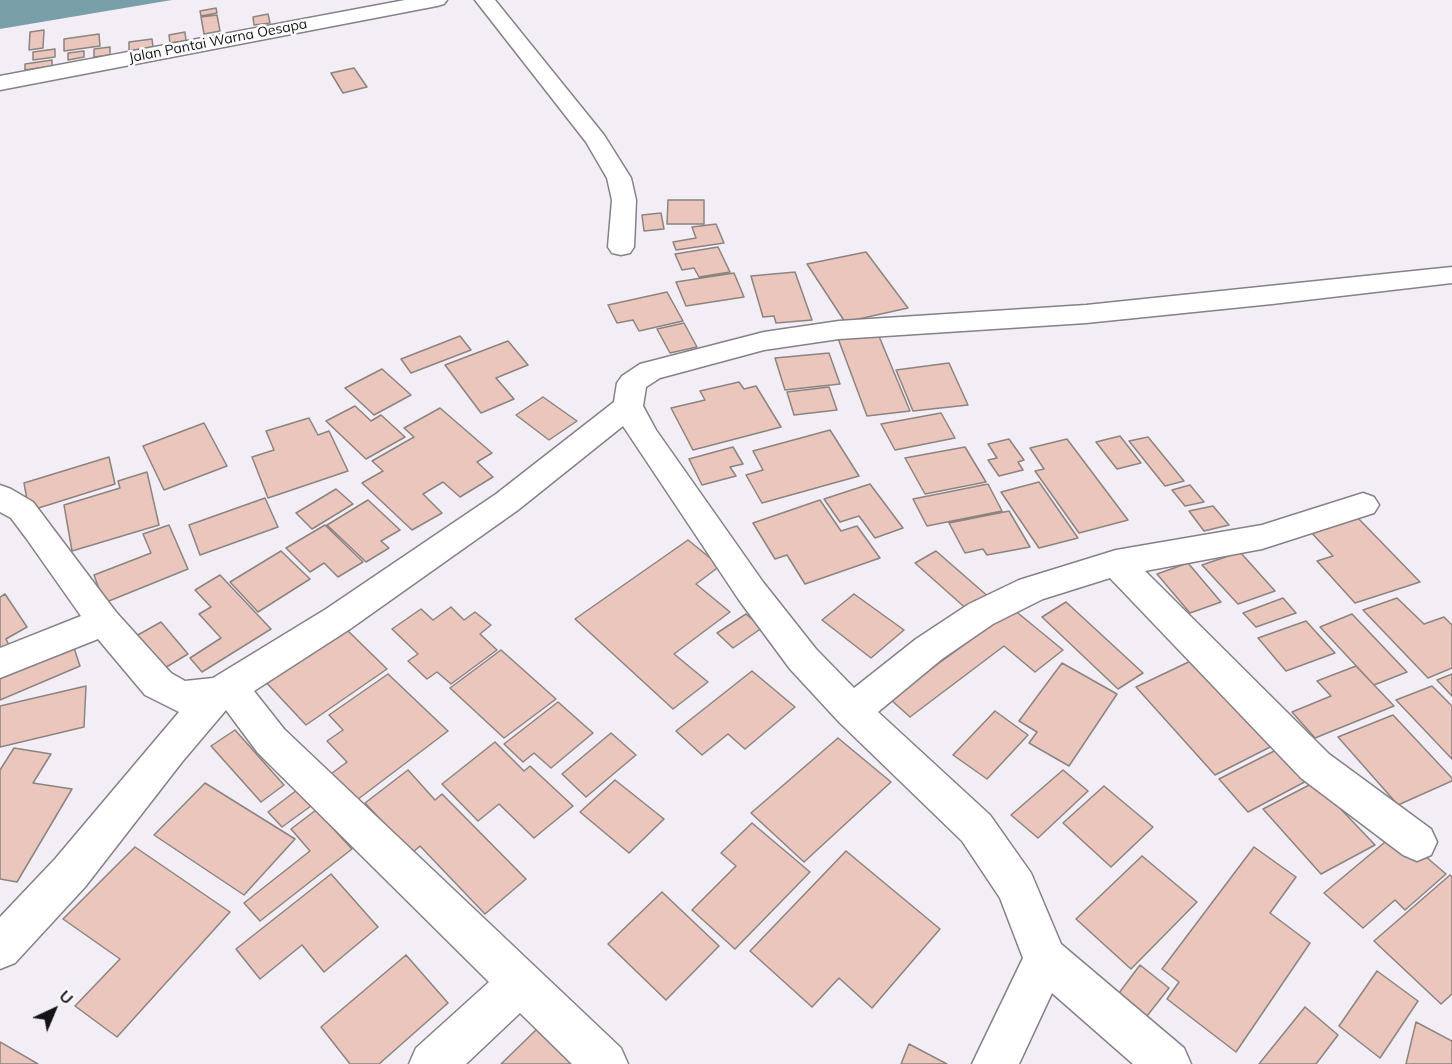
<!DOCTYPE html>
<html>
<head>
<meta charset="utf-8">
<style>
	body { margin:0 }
	#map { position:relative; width:1452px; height:1064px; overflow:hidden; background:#f3eef5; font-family:Mulish,sans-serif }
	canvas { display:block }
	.north { position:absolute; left:24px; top:980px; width:60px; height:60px; -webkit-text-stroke:4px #fefdfe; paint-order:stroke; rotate:44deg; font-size:16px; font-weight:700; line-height:24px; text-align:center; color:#151316 }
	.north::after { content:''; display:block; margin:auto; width:21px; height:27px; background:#151316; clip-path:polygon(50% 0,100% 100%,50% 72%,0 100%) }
</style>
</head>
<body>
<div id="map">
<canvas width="1452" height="1064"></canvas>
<div class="north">U</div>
</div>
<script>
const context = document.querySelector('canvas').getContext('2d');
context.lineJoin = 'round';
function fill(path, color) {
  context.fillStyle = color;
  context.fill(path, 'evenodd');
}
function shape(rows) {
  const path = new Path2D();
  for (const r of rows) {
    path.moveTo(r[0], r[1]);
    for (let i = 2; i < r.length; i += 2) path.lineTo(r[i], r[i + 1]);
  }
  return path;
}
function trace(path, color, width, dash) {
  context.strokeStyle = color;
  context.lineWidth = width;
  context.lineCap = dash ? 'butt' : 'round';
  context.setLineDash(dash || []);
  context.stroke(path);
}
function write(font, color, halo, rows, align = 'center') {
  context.font = font + ' Mulish,sans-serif';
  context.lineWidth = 5;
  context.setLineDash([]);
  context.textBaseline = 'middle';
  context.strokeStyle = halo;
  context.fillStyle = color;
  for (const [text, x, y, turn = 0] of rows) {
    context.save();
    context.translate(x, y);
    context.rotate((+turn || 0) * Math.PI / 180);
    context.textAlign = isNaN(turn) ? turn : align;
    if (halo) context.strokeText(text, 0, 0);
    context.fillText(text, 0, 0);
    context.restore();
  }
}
const water = shape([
	[0,0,172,0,0,29]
]);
const building = shape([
	[216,8,217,13,201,16,200,11,216,8],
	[268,14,270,23,254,25,253,17,268,14],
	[217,15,220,31,204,34,201,17,217,15],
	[44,30,43,48,29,50,30,32,44,30],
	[185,32,186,41,170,43,169,35,185,32],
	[99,34,100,46,64,51,64,39,99,34],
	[152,39,153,47,129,51,129,42,152,39],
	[110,47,110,55,94,57,94,49,110,47],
	[55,49,55,57,33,60,33,52,55,49],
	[84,51,84,57,68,60,68,53,84,51],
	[52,60,52,66,25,70,25,64,52,60],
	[354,68,367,87,343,93,331,73,354,68],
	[668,200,704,200,704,224,667,224,668,200],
	[661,213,664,229,644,231,642,215,661,213],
	[716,224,724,243,676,250,673,242,696,238,692,227,716,224],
	[718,247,730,272,699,277,694,268,682,270,675,254,718,247],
	[866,252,908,308,845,322,807,264,866,252],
	[795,272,812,320,776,323,774,316,763,317,751,276,795,272],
	[734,273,744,297,686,306,676,282,734,273],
	[667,292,683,321,639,331,633,320,617,323,608,305,667,292],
	[684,323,697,347,670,353,657,329,684,323],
	[876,329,910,411,867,416,836,333,876,329],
	[460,336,471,350,411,373,401,359,460,336],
	[508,341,528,365,496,378,514,399,481,413,445,365,508,341],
	[829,353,840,384,785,390,775,358,829,353],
	[949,363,968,405,913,411,896,370,949,363],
	[382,369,411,395,374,415,345,388,382,369],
	[739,382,744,389,756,386,781,427,693,450,671,408,705,400,700,391,739,382],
	[829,387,837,410,794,415,787,392,829,387],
	[543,397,577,421,549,440,516,415,543,397],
	[355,406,371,421,381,415,405,437,366,459,326,421,355,406],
	[440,408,492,453,477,462,493,477,460,497,443,482,423,494,442,513,412,530,362,483,383,471,372,461,414,437,404,428,440,408],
	[941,413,955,438,895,450,881,424,941,413],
	[309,418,318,435,329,431,348,471,268,498,252,457,274,450,266,431,309,418],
	[204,423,227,466,164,490,143,446,204,423],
	[830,430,859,476,762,503,746,475,763,470,753,451,830,430],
	[1120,436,1141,463,1117,469,1096,442,1120,436],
	[1148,437,1184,481,1165,486,1129,441,1148,437],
	[1009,439,1024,460,1018,462,1023,470,999,476,988,460,997,458,988,444,1009,439],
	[1067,439,1128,520,1079,533,1035,471,1044,469,1030,448,1067,439],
	[733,447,743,464,730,467,736,476,702,485,689,459,733,447],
	[965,447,986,482,925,494,905,458,965,447],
	[109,457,115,484,29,511,24,483,109,457],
	[147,472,159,525,72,551,64,505,120,488,118,481,147,472],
	[1039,482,1078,538,1039,548,1001,492,1039,482],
	[870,484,903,528,875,538,859,516,840,522,824,499,870,484],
	[988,484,1002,511,927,526,913,499,988,484],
	[1190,485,1204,502,1185,506,1172,490,1190,485],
	[336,489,353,504,312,529,296,513,336,489],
	[265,498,278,527,200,555,189,525,265,498],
	[368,500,400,530,381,541,389,548,366,562,327,525,368,500],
	[820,500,841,531,857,526,880,558,805,584,787,555,775,559,753,523,820,500],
	[1213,506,1229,525,1204,531,1189,511,1213,506],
	[1009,511,1030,547,987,555,983,549,965,553,949,523,1009,511],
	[1356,516,1420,582,1355,603,1317,561,1333,556,1309,530,1356,516],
	[169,525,188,569,104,603,94,575,151,553,143,534,169,525],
	[325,525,363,562,338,577,324,563,310,572,286,548,325,525],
	[688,540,720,566,696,584,730,612,674,654,708,682,673,709,575,619,688,540],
	[281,551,310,579,258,612,230,582,281,551],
	[936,551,991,599,970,612,915,563,936,551],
	[1240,552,1275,591,1238,604,1202,565,1240,552],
	[1188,563,1221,602,1190,613,1157,574,1188,563],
	[220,575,271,629,202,672,190,658,221,638,199,614,211,607,195,590,220,575],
	[5,594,27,627,6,639,10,647,0,652,0,597,5,594],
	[854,594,904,630,871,658,822,620,854,594],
	[1283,598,1296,613,1256,627,1243,613,1283,598],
	[1397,598,1424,624,1444,617,1452,625,1452,668,1428,678,1363,610,1397,598],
	[1066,602,1143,673,1118,689,1042,617,1066,602],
	[451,607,464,620,475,612,491,625,480,634,497,650,451,684,437,672,427,679,408,661,418,654,392,629,421,609,433,620,451,607],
	[1013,609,1063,650,1035,672,1004,646,910,717,890,699,1013,609],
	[746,614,762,628,733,648,717,633,746,614],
	[1352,614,1407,672,1374,685,1320,627,1352,614],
	[1306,621,1335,653,1286,671,1258,638,1306,621],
	[161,622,188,654,163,669,136,636,161,622],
	[342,625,387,669,306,725,262,678,342,625],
	[73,645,80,666,0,700,0,675,73,645],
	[501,650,556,699,504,738,450,688,501,650],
	[1197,658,1278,743,1215,775,1136,687,1197,658],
	[1062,663,1117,694,1069,766,1029,743,1037,732,1019,721,1062,663],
	[1356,666,1394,706,1315,738,1292,712,1331,696,1317,681,1356,666],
	[752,671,795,707,745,749,728,734,702,755,676,731,752,671],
	[388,674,448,731,349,806,324,779,347,762,327,741,343,730,329,715,388,674],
	[1452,674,1452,696,1437,680,1452,674],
	[86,686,84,727,0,747,0,706,86,686],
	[1432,686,1452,706,1452,759,1396,700,1432,686],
	[558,702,593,733,551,768,534,753,523,762,504,744,558,702],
	[995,711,1028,735,987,779,953,755,995,711],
	[1393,715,1452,778,1452,781,1398,805,1338,737,1393,715],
	[235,730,284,785,261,802,211,746,235,730],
	[611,733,636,755,586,797,562,774,611,733],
	[838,738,891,782,804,862,751,813,838,738],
	[495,742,524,771,530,766,573,806,534,838,499,804,478,821,442,784,495,742],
	[1284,746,1314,777,1248,812,1219,779,1284,746],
	[14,748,51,754,33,783,72,789,17,882,0,879,0,770,14,748],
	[408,770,435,800,442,794,526,879,485,914,420,846,412,853,365,803,408,770],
	[1063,770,1088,791,1038,838,1011,815,1063,770],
	[615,780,664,819,629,853,580,812,615,780],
	[1315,782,1375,845,1321,874,1263,809,1315,782],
	[205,783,295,839,244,895,154,835,205,783],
	[1104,786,1153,827,1111,867,1063,823,1104,786],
	[297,790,311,806,282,827,268,812,297,790],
	[316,810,352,849,260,921,244,903,310,851,291,829,316,810],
	[752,823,810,872,735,949,692,910,736,866,721,853,752,823],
	[1397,832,1446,874,1405,910,1395,900,1363,928,1324,893,1397,832],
	[135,847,230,912,117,1037,75,1006,120,959,63,919,135,847],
	[1254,847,1296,877,1270,913,1310,943,1236,1052,1167,999,1179,982,1162,969,1254,847],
	[846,851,940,929,872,1008,839,978,812,1007,750,951,846,851],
	[1142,856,1197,902,1131,969,1076,919,1142,856],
	[331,874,378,927,324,972,302,945,260,979,236,949,331,874],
	[1450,875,1452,877,1452,994,1441,1004,1374,941,1450,875],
	[662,892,719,946,666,1000,608,944,662,892],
	[406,955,448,1003,379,1064,350,1064,321,1027,406,955],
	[1140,965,1169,988,1147,1016,1119,993,1140,965],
	[1377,971,1418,1001,1380,1058,1339,1026,1377,971],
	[1305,1007,1338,1035,1316,1064,1259,1064,1305,1007],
	[1416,1022,1452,1041,1452,1064,1406,1064,1416,1022],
	[539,1027,574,1064,501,1064,539,1027],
	[0,1042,38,1064,0,1064,0,1042],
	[909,1044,947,1064,901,1064,909,1044]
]);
const street = shape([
	[475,0,495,0,604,135,631,178,636,200,634,247,630,253,621,255,612,253,608,247,612,200,607,178,586,142,475,0],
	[1452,267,1452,283,1272,304,1086,323,839,339,764,350,660,378,646,387,643,406,656,430,763,582,816,649,854,688,916,639,969,604,1019,580,1116,550,1262,525,1363,493,1374,497,1379,505,1374,513,1262,549,1145,571,1329,754,1431,829,1437,842,1431,855,1417,861,1403,855,1301,778,1110,578,1043,599,993,624,942,659,878,712,990,815,1031,873,1061,944,1184,1048,1191,1064,1133,1064,1052,993,1019,1064,972,1064,1023,958,1000,898,962,841,839,722,790,669,739,600,623,426,518,510,350,629,254,691,284,729,621,1048,628,1064,572,1064,520,1013,466,1064,409,1064,416,1048,489,982,258,753,226,710,182,762,85,887,15,963,0,969,0,917,55,859,179,712,145,695,98,639,0,678,0,648,81,616,26,538,11,518,0,512,0,485,11,489,33,502,116,612,171,673,185,681,213,678,326,609,496,494,614,402,617,383,622,376,640,364,764,332,839,321,1086,305,1452,267]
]);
const secondary = shape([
	[405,0,447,0,444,4,437,6,0,90,0,76,405,0]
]);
const farStreetnames = [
	["Jalan Pantai Warna Oesapa",218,41,-11]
];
fill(water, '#79a0a8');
fill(building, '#ebc6bc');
trace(building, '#8c8481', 1.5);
trace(street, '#858187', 3);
trace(secondary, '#858187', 3);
fill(street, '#fff');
fill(secondary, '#fff');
write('14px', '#151316', '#fefdfe', farStreetnames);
</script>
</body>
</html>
